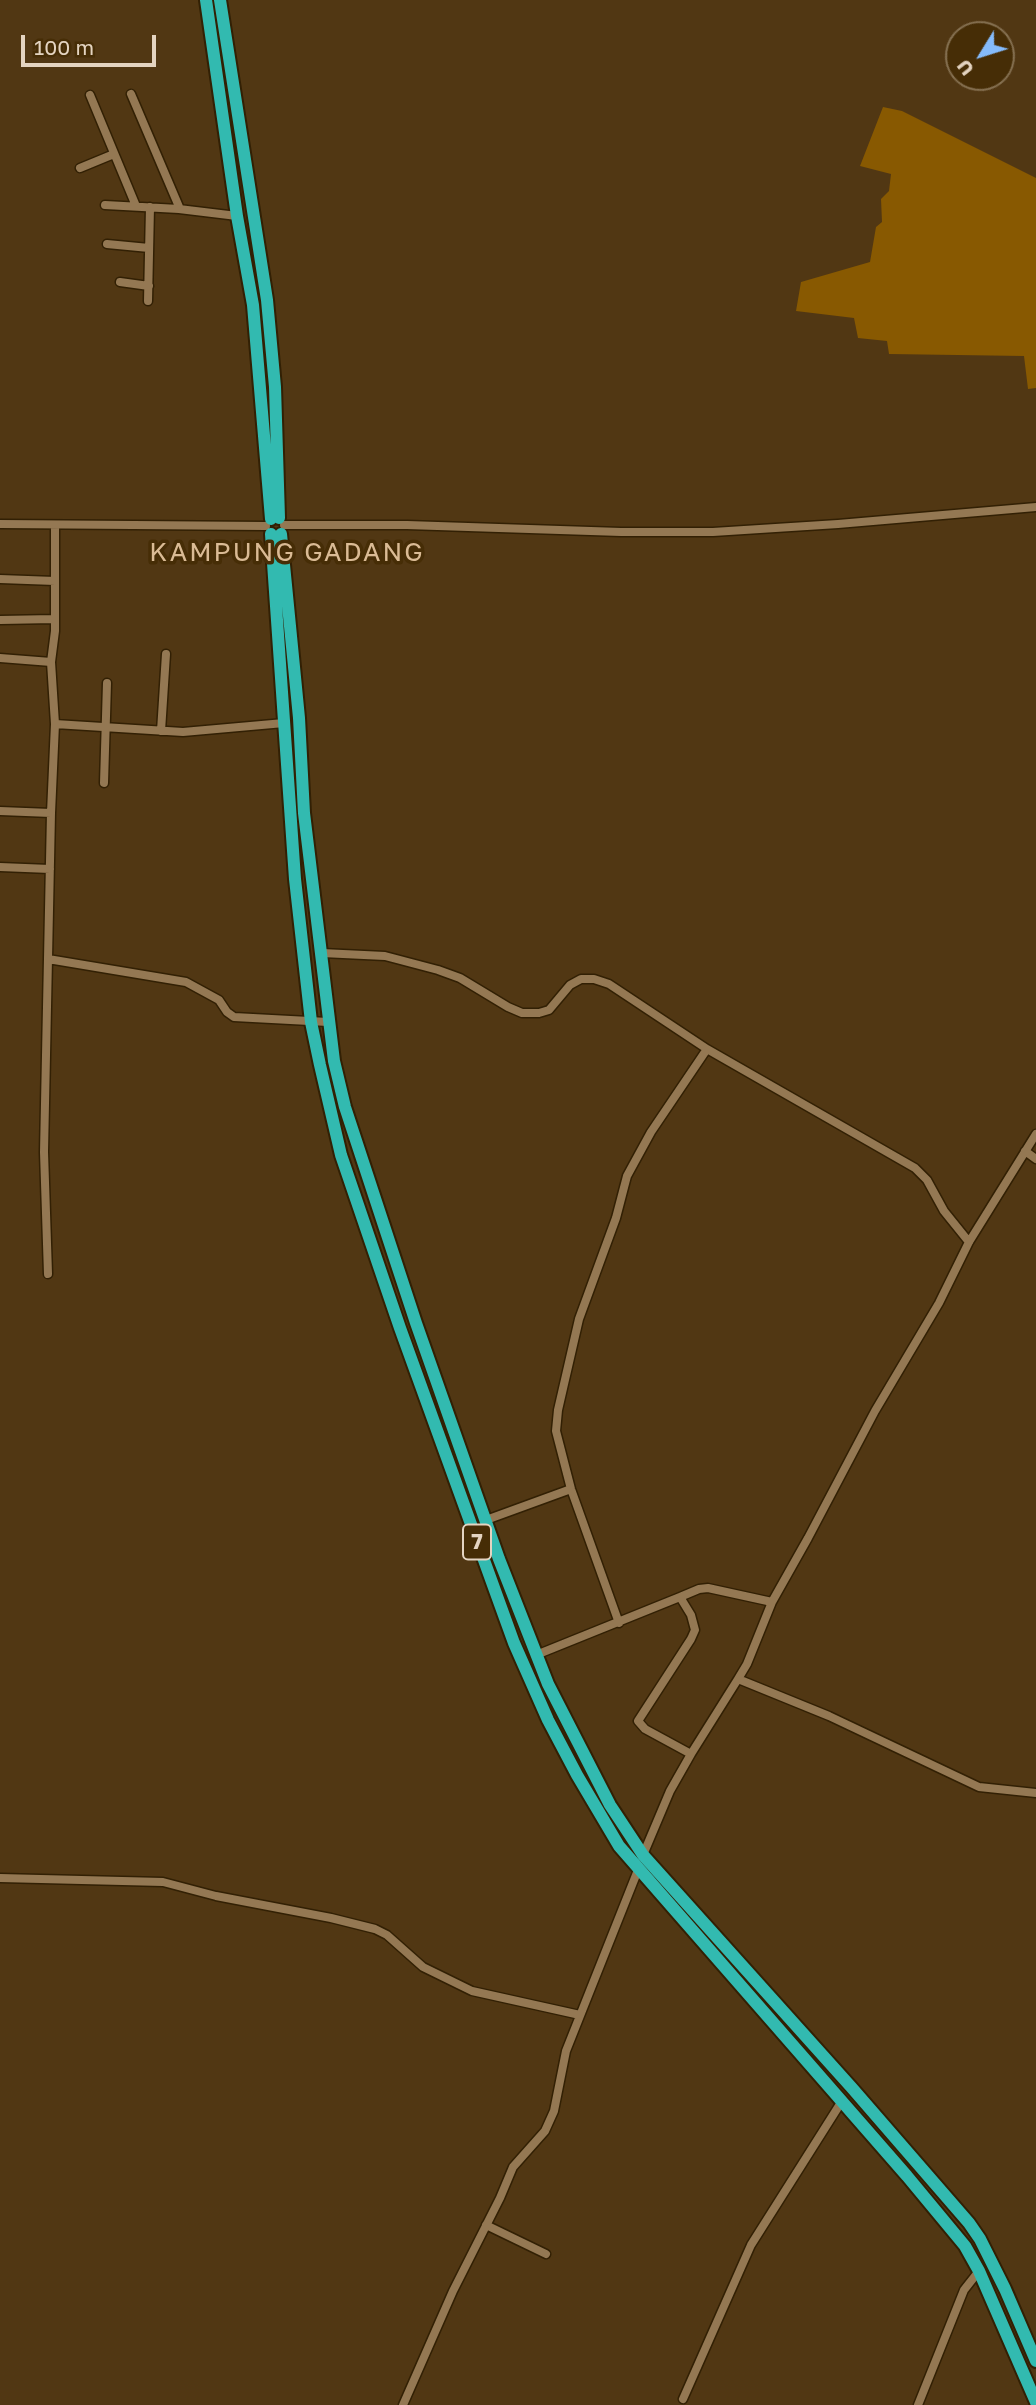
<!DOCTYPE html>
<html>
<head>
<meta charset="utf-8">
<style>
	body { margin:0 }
	#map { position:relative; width:1036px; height:2405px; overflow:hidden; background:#513713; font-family:"Golos Text",sans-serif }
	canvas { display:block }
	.north { position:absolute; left:945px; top:21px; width:70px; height:70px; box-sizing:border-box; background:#462d06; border:2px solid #857051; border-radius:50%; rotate:232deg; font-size:19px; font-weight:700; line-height:28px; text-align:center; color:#e4d4c1 }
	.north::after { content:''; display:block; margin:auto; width:24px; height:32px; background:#85bbfb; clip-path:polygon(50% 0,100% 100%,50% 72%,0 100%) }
	.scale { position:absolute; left:21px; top:35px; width:135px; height:32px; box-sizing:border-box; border:4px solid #e4d4c1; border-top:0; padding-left:9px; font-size:21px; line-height:24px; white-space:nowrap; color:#e4d4c1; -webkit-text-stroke:5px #462d06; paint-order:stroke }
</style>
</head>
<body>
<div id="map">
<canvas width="1036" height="2405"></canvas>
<div class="north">U</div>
<div class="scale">100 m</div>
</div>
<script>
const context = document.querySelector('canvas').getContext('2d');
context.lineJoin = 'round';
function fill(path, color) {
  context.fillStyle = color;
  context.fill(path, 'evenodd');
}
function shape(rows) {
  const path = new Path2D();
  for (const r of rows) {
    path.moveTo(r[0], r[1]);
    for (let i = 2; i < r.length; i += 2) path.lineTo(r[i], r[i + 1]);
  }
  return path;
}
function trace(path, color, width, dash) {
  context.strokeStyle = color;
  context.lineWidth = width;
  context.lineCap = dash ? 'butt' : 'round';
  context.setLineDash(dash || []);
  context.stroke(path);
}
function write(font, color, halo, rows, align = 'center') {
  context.font = font + ' "Golos Text",sans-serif';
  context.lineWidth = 7;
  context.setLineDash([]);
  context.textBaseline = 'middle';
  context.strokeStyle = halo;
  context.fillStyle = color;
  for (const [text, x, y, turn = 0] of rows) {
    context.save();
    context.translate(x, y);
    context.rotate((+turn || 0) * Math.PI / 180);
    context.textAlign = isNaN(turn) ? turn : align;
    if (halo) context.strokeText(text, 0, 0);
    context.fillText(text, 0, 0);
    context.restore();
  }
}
const green = shape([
	[883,107,902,111,1036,178,1036,388,1028,389,1024,356,889,354,887,341,858,338,854,318,796,311,801,282,870,262,876,227,882,222,881,199,889,191,891,174,860,166]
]);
const minor = shape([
	[131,94,180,209],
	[90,95,136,206],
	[80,168,114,154],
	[105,205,179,209,237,216],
	[107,244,149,248],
	[120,282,149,286],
	[148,301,150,207],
	[0,524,266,526],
	[284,525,407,525,621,532,713,532,838,524,1036,507],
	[0,579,55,581],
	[0,620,54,619],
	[0,658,51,662],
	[55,724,183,732,284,723],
	[161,731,166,654],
	[104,783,107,683],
	[0,811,51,813],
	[0,867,50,869],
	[322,953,385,956,438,970,460,978,508,1007,522,1013,539,1013,549,1010,570,985,581,979,594,979,609,984,707,1049,915,1168,927,1180,944,1211,969,1242],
	[48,959,186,982,219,1000,227,1012,234,1017,328,1022],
	[1025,1151,1036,1159],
	[48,1274,44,1152,51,813,55,724,51,662,55,631,55,526],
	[486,1520,571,1489],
	[680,1597,699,1589,708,1588,772,1602],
	[619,1623,571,1489,556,1431,558,1410,579,1319,616,1218,627,1176,651,1132,707,1049],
	[536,1655,680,1597,691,1615,695,1630,691,1639,638,1721,645,1729,691,1754,670,1791,643,1855],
	[738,1679,747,1664,772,1602,808,1538,875,1411,939,1303,969,1242,1036,1134],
	[691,1754,738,1679,829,1716,979,1787,1036,1793],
	[0,1878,163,1882,216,1896,331,1918,375,1929,387,1935,423,1967,472,1991,580,2015],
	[486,2225,546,2254],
	[683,2399,751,2245,842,2101],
	[403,2405,453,2291,500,2198,513,2167,545,2131,554,2111,566,2051,638,1870],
	[918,2405,964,2290,979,2271]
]);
const trunk = shape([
	[206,0,237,216,253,305,271,519],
	[220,0,267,300,275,387,279,518],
	[271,534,295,879,311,1022,320,1065,341,1155,400,1328,514,1643,548,1720,577,1775,619,1846,907,2176,965,2246,979,2271,1036,2402],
	[281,534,299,718,304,813,334,1061,345,1107,416,1323,499,1559,548,1684,610,1805,643,1855,852,2088,969,2223,980,2239,1005,2289,1036,2361]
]);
const shields = [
	[477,1542,28]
];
const shieldNames = [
	["7",477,1542]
];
const quarterNames = [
	["KAMPUNG GADANG",287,553]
];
fill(green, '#885901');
trace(minor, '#322004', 11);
trace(trunk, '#322004', 16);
trace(minor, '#947853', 8);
trace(trunk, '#32bab0', 12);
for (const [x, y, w] of shields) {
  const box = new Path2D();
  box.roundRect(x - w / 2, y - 17.5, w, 35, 5);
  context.fillStyle = '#462d06';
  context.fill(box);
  trace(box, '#e4d4c1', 2);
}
write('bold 21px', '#e4d4c1', null, shieldNames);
context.letterSpacing = '2px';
write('26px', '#dabb95', '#462d06', quarterNames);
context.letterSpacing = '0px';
</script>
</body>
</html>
